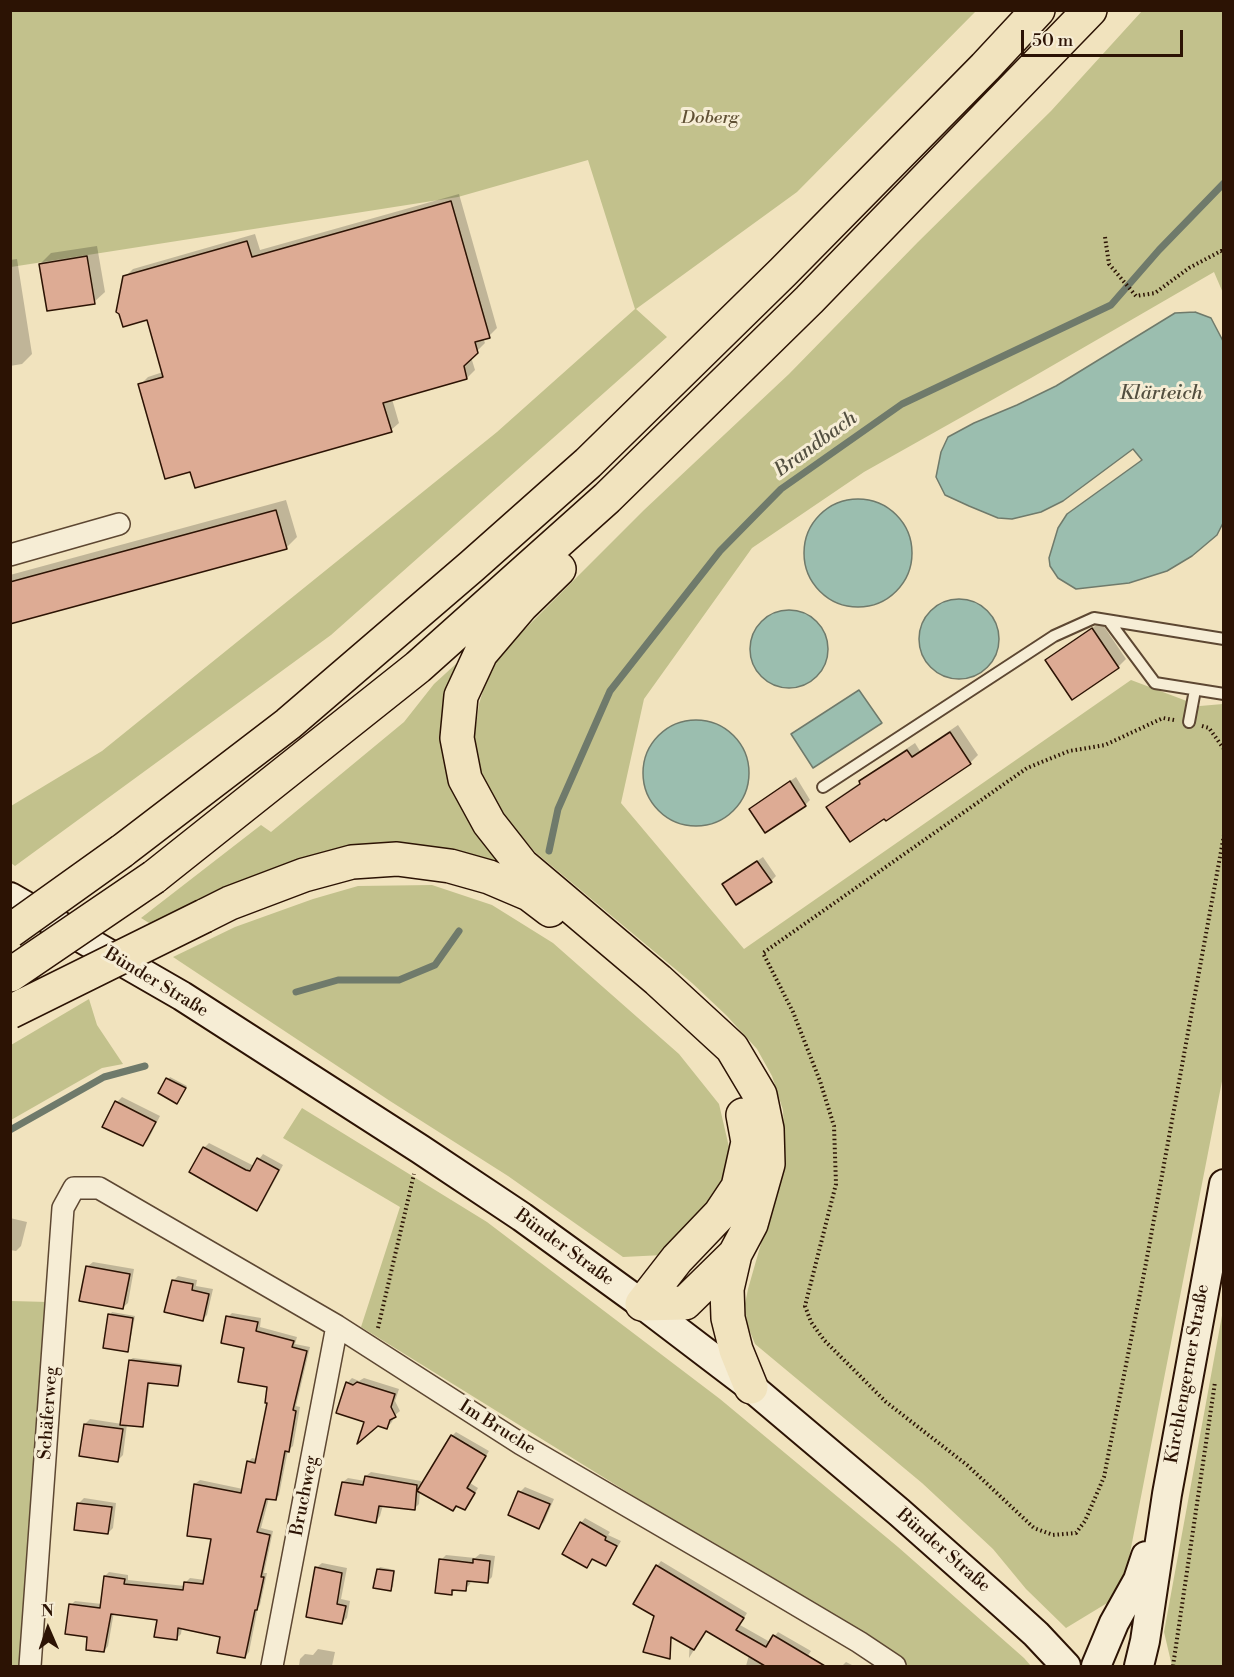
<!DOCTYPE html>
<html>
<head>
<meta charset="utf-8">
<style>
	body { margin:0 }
	#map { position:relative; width:1234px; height:1677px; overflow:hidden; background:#f1e3be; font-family:"Libre Bodoni",serif }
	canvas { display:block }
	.frame { position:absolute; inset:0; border:12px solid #2c1304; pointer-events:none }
	.north { position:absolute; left:18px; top:1599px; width:60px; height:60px; -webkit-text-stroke:4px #f6edd5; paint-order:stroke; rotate:358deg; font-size:16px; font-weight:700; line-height:24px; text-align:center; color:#2c1304 }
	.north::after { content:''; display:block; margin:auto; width:21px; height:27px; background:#2c1304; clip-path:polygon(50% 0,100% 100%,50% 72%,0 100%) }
	.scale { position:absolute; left:1021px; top:30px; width:162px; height:27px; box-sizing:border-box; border:3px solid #2c1304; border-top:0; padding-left:8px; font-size:18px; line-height:21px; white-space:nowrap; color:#2c1304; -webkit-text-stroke:4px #f6edd5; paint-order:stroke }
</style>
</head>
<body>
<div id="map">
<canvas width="1234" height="1677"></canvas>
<div class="frame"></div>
<div class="north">N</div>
<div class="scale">50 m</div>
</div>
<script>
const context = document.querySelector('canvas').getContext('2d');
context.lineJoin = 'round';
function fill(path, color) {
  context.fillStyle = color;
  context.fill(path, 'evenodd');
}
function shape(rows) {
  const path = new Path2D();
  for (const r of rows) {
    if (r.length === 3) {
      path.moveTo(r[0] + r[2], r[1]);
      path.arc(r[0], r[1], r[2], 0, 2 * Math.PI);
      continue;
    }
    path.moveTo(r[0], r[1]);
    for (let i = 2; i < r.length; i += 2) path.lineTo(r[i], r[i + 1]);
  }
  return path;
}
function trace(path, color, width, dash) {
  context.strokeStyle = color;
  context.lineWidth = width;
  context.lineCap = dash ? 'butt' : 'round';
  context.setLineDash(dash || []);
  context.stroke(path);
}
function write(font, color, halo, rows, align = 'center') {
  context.font = font + ' "Libre Bodoni",serif';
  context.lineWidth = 6;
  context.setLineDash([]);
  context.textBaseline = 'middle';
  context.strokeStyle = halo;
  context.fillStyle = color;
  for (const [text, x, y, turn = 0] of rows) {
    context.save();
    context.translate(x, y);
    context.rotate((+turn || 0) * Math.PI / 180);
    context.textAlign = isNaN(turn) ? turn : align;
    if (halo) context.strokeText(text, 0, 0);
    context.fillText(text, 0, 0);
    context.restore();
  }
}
const green = shape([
	[10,11,11,10,976,11,797,192,636,309,667,337,331,635,15,866,11,863,11,806,102,751,497,432,635,309,588,160,458,197,11,267],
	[1142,11,1223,11,1223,293,1214,272,1031,378,864,472,752,548,644,699,621,803,744,949,1131,680,1200,706,1223,704,1223,1076,1122,1594,1066,1628,1026,1589,993,1549,922,1483,755,1344,747,1324,745,1304,748,1289,778,1184,785,1150,783,1110,772,1076,757,1049,727,1016,692,983,535,852,501,813,480,773,474,740,479,704,487,678,498,656,644,510,789,374,918,242,1051,111],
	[469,652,450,703,523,877,424,851,154,926,141,918,261,825,271,832,404,722,434,684],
	[432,885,492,905,553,943,679,1054,719,1104,729,1147,720,1193,663,1255,623,1257,508,1176,390,1101,173,957,235,927,313,899,358,886],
	[89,999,97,1025,123,1064,102,1068,11,1120,11,1045],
	[302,1108,487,1222,720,1399,898,1547,1024,1658,1031,1666,908,1666,361,1327,400,1207,283,1138],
	[11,1301,48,1302,31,1666,11,1666],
	[1223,1310,1223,1666,1172,1666,1164,1632]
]);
const water = shape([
	[1195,312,1211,318,1223,341,1224,521,1217,535,1192,556,1167,571,1129,583,1076,589,1058,578,1050,566,1049,558,1058,528,1067,514,1142,460,1133,449,1063,501,1041,512,1012,519,998,518,969,506,945,495,936,477,941,452,948,437,974,423,1017,405,1056,386,1175,313,1195,312],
	[858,553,54],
	[959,639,40],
	[789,649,39],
	[859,690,882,723,813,768,791,734,859,690],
	[696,773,53]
]);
const shadow = shape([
	[459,194,497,328,489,336,483,338,485,343,471,357,475,370,467,378,392,399,399,423,391,430,191,470,140,385,148,377,163,372,148,319,125,277,133,269,255,234,260,250],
	[97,246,105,292,94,302,40,264,51,253],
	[17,259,32,354,22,364,10,366,10,260],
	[286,500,297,537,286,548,10,623,10,575],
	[1101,622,1126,659,1118,667,1047,661,1055,653],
	[958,725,978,755,970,763,828,807,836,799,861,782,869,774,915,743,920,751],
	[796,777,810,800,805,805,765,831,751,809,756,804],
	[763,857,776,876,771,881,729,880],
	[170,1077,187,1086,179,1100,160,1092],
	[122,1097,160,1116,148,1140,143,1145,104,1126,117,1102],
	[209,1143,254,1166,263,1154,283,1165,262,1204,257,1209,204,1148],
	[10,1218,27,1222,21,1246,16,1251,10,1250],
	[93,1262,134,1269,128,1303,122,1308,87,1267],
	[178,1276,197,1280,196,1286,213,1289,207,1315,203,1319,173,1281],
	[112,1312,135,1316,129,1348,127,1351,110,1315],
	[232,1313,261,1318,260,1327,297,1337,295,1344,310,1347,296,1406,300,1407,293,1446,288,1450,279,1495,275,1499,269,1498,261,1528,273,1531,264,1573,267,1573,260,1605,258,1607,249,1652,245,1657,222,1636,182,1627,181,1634,177,1638,159,1619,114,1612,108,1646,104,1651,89,1635,71,1605,75,1601,102,1604,105,1576,109,1572,128,1575,128,1580,185,1586,185,1583,190,1578,205,1580,213,1538,195,1484,200,1480,243,1489,248,1462,252,1458,257,1459,269,1402,269,1385,228,1317],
	[133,1358,182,1364,180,1382,178,1385,150,1381,144,1424,142,1426,127,1424,123,1455,118,1460,85,1424,90,1419,122,1424,130,1360],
	[352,1378,359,1381,364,1378,399,1389,395,1401,400,1411,394,1416,392,1422,387,1427,366,1421,347,1383],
	[456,1432,489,1451,470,1483,478,1488,469,1504,464,1508,420,1491,419,1504,415,1508,383,1505,380,1516,376,1521,343,1482,348,1478,365,1481,366,1476,371,1472,421,1481,421,1488,452,1436],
	[525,1487,554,1499,544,1522,539,1527,520,1492],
	[84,1498,116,1503,113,1528,108,1533,79,1503],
	[585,1518,610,1532,608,1535,621,1541,610,1560,605,1564,593,1558,586,1566,581,1523],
	[480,1554,495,1556,492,1577,487,1582,471,1580,470,1584,465,1589,456,1589,451,1594,441,1560,446,1555,475,1558],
	[661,1561,747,1613,740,1625,770,1642,778,1632,811,1651,801,1666,746,1666,749,1655,707,1629,689,1658,690,1636,656,1615,657,1566],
	[322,1563,347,1568,341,1599,350,1601,347,1618,342,1623,316,1568],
	[380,1567,395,1570,393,1587,390,1589,378,1569],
	[318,1649,335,1652,332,1666,299,1666,300,1659,305,1654,313,1655],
	[846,1662,854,1666,842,1666]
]);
const stream = shape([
	[549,851,558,809,610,691,720,551,781,489,902,404,1111,305,1159,250,1224,183],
	[296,992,338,980,399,980,435,965,459,931],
	[10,1130,104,1077,145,1066]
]);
const building = shape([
	[451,201,490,338,475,342,478,353,464,366,467,379,383,403,392,432,195,488,190,472,165,479,138,384,163,377,147,320,123,327,119,314,116,312,123,276,247,241,252,257,451,201],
	[87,256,95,304,47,311,39,264,87,256],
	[276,510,287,549,10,624,10,582,276,510],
	[1092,628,1119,668,1072,700,1045,660,1092,628],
	[950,732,971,764,886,821,884,819,850,842,826,807,860,784,859,781,907,750,912,757,950,732],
	[790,781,806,806,765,833,749,809,790,781],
	[757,861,772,882,736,905,722,884,757,861],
	[166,1078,186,1088,177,1104,158,1093,166,1078],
	[115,1101,156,1122,143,1146,102,1127,115,1101],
	[203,1147,246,1170,250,1171,257,1158,279,1170,257,1211,189,1172,203,1147],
	[86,1266,130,1274,123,1309,79,1301,86,1266],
	[172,1280,193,1284,192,1290,209,1294,203,1321,164,1312,172,1280],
	[108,1314,133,1318,128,1352,103,1348,108,1314],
	[226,1316,258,1322,256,1331,294,1341,292,1347,307,1351,293,1410,296,1411,289,1452,285,1451,276,1500,266,1499,257,1532,270,1535,261,1577,264,1577,257,1610,255,1610,245,1658,217,1653,220,1637,178,1628,177,1640,154,1637,157,1620,111,1614,104,1652,86,1650,87,1637,65,1634,69,1604,100,1608,104,1576,125,1579,124,1584,183,1590,184,1582,203,1584,211,1539,187,1536,194,1484,241,1493,247,1461,255,1463,267,1403,265,1403,267,1387,238,1382,244,1348,221,1343,226,1316],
	[129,1360,181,1366,178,1386,148,1383,143,1427,120,1425,129,1360],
	[346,1382,353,1385,357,1382,395,1394,391,1407,396,1417,390,1420,387,1429,378,1426,357,1444,364,1422,336,1413,346,1382],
	[84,1424,123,1429,118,1462,79,1456,84,1424],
	[451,1435,486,1456,467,1488,475,1493,465,1510,456,1506,453,1511,417,1491,451,1435],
	[365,1476,417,1485,415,1510,379,1506,376,1523,335,1515,342,1482,363,1485,365,1476],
	[518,1491,550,1504,539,1529,508,1515,518,1491],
	[77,1503,112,1507,108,1534,74,1530,77,1503],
	[580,1522,606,1537,605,1540,617,1546,606,1566,592,1559,587,1568,562,1554,580,1522],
	[439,1559,473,1563,473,1559,490,1561,488,1583,467,1581,466,1591,452,1590,452,1595,435,1593,439,1559],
	[656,1565,744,1618,736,1630,766,1647,773,1635,825,1666,765,1666,706,1631,694,1650,671,1637,670,1659,643,1652,654,1616,633,1604,656,1565],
	[315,1567,342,1573,337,1604,346,1606,342,1624,306,1617,315,1567],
	[377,1569,394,1571,391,1591,373,1588,377,1569]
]);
const path = shape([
	[1105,237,1109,264,1136,296,1155,293,1189,268,1221,251,1224,253],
	[1174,720,1163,718,1105,745,1069,751,1027,768,763,953,793,1012,820,1081,834,1126,836,1184,805,1306,811,1322,824,1340,886,1402,967,1465,1034,1528,1053,1535,1076,1533,1085,1521,1104,1477,1146,1263,1224,835],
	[1202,726,1209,728,1224,749],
	[378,1328,414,1174],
	[1173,1666,1215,1382]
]);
const lane = shape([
	[1109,621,1155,683,1224,694],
	[1189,722,1195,690],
	[823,787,1054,636,1094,618,1224,639]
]);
const street = shape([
	[10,555,119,524],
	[30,1666,63,1208,74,1188,99,1188,337,1326,521,1444,746,1575,859,1642,895,1666],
	[272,1666,337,1326]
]);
const secondary = shape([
	[10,897,182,996,420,1149,522,1217,642,1304,751,1387,899,1512,1004,1605,1036,1634,1066,1666],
	[1096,1666,1114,1623,1138,1580,1146,1556],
	[1139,1666,1145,1641,1167,1494,1224,1184]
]);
const highway = shape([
	[559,569,521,606,481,653,461,696,457,738,465,779,489,823,522,865,658,980,732,1048,760,1095,767,1129,768,1164,751,1224,735,1254,685,1303,642,1304],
	[122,851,288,724,472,566,588,463,783,272,985,67,1038,10],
	[154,877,418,667,607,498,809,300,1090,10],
	[204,916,230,903,304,875,352,862,397,859,450,866,489,877,529,894,550,910],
	[735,1254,727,1289,728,1318,736,1350,751,1387],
	[642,1304,677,1259,720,1214,738,1187,748,1142,743,1115]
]);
const highwayBridge = shape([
	[10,931,122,851],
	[10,975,154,877],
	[10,1012,204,916]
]);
const parkNames = [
	["Doberg",710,119]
];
const streetNames = [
	["Bünder Straße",156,983,31],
	["Bünder Straße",564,1248,36],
	["Kirchlengerner Straße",1188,1374,-80],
	["Schäferweg",49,1413,-86],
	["Im Bruche",497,1428,32],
	["Bruchweg",305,1496,-79],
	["Bünder Straße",943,1551,41]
];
const waterNames = [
	["Klärteich",1161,394],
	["Brandbach",816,445,-36]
];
fill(green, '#c2c18c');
fill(water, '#9bbeaf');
trace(water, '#6f7a6b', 1.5);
fill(shadow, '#0003');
trace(stream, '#6f7a6b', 7);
fill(building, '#ddab94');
trace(building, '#2c1304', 1.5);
trace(lane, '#5d4732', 14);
trace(street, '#5d4732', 24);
trace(secondary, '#2c1304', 32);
trace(highway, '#2c1304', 36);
trace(path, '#2c1304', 4, [1.5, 3]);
trace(lane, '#f6edd5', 10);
trace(street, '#f6edd5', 21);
trace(secondary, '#f6edd5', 28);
trace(highway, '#f1e3be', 33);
trace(highwayBridge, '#2c1304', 36, []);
trace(highwayBridge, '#f1e3be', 33);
write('italic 18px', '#605034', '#f6edd5', parkNames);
write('18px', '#2c1304', '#f6edd5', streetNames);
write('italic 20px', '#534f40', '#f6edd5', waterNames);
</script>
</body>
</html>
